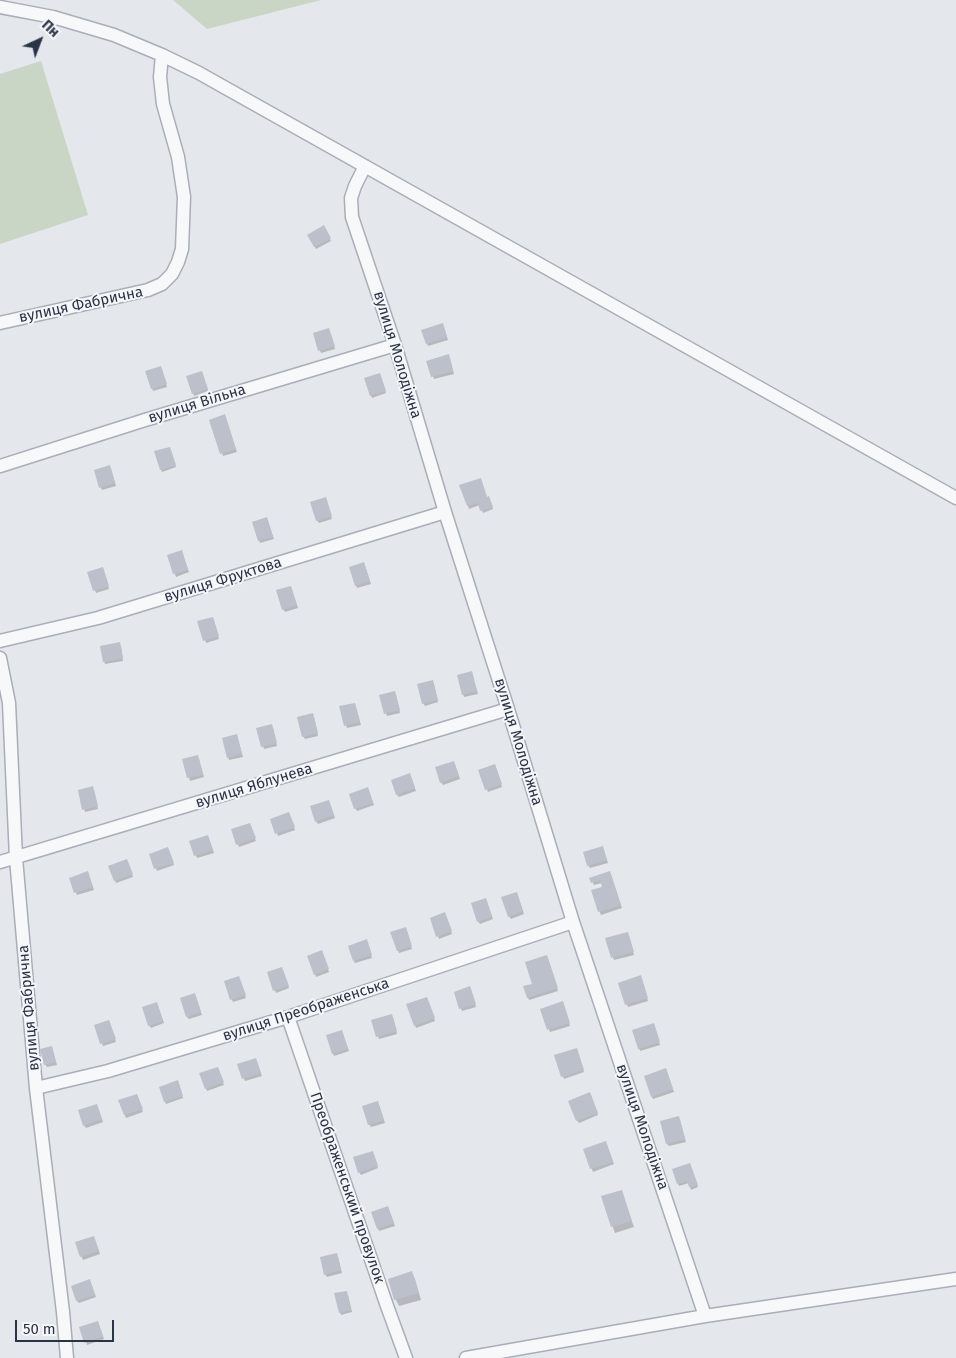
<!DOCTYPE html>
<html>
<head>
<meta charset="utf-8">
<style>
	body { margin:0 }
	#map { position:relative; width:956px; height:1358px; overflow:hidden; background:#e4e7ec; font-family:"Fira Sans",sans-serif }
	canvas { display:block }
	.north { position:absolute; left:15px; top:15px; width:50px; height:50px; -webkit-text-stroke:4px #f4f6f9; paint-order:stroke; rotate:43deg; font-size:14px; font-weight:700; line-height:20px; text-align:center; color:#2b3445 }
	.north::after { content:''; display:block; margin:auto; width:18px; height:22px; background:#2b3445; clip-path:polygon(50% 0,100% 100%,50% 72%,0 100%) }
	.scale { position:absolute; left:15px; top:1320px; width:99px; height:22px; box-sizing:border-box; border:2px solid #2b3445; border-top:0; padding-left:6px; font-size:15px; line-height:18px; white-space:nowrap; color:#2b3445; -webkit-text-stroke:4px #f4f6f9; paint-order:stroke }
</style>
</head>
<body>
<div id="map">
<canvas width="956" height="1358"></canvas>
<div class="north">Пн</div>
<div class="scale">50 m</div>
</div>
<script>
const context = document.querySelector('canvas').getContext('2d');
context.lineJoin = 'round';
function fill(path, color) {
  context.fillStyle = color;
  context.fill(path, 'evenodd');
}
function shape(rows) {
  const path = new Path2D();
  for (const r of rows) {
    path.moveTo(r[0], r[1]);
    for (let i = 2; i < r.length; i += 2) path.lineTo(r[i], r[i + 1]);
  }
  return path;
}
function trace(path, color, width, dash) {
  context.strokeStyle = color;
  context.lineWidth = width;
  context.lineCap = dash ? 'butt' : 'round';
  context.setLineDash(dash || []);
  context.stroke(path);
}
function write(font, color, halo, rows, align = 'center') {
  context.font = font + ' "Fira Sans",sans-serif';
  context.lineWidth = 4;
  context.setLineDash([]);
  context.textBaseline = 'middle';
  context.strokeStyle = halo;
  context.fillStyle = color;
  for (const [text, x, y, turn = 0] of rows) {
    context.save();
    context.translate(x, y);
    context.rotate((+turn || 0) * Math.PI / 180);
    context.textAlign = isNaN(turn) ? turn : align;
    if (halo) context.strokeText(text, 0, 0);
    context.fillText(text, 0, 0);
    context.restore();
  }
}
const green = shape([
	[173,0,321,0,207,29],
	[41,61,88,215,0,244,0,74]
]);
const shadow = shape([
	[324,227,331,241,316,249,309,235],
	[444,327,448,340,428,346,427,343],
	[330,332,335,349,321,353,314,334],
	[450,358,454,374,434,379,428,362],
	[162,370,167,387,153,391,147,372],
	[203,375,208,391,194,396,193,393],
	[381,377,386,393,372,398,371,395],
	[226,419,237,452,223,456,211,420],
	[171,451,176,467,162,472,161,469],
	[111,469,116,486,102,490,95,471],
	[461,486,490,501,493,509,483,513,480,505,469,509],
	[326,501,332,519,319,523,317,520],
	[268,521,274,539,260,543,253,523],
	[183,555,189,572,176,577,168,556],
	[365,566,371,584,357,588,356,585],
	[104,571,109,589,96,593,89,573],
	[291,587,298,608,285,612,283,609],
	[214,621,219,639,206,643,205,640],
	[121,646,123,661,105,664,104,661],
	[472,673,478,694,464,697,463,694],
	[434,684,438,702,425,706,423,703],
	[396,695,400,713,387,716,381,696],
	[355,704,361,725,347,728,346,726],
	[314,717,318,736,305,739,303,736],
	[273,728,277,746,264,749,258,729],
	[237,736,243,757,229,760,228,757],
	[199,759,204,777,190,781,184,760],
	[455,765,460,779,443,785,441,782],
	[496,768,502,787,488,792,480,771],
	[411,777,416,791,399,797,397,795],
	[94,790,98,809,85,812,79,791],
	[369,791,374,805,357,811,355,808],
	[330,804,335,818,318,824,316,821],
	[290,816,295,830,278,836,277,833],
	[251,827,256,841,239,847,238,844],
	[209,839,214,853,197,858,190,842],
	[603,848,608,863,590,868,588,865],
	[169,851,174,865,157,871,156,868],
	[128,863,133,877,116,883,115,880],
	[611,875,622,908,601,915,592,891,603,888,602,883,594,885,591,878],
	[89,876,94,890,77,895,71,879],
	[518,896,524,914,511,919,509,916],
	[487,902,493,919,480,924,478,921],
	[446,916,452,934,439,939,438,936],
	[406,931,412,949,399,953,392,933],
	[629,936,634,955,614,960,607,939],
	[368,944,372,958,355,963,354,961],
	[323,955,329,972,316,977,315,974],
	[548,959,558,991,529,1000,524,987,534,984],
	[283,971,289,988,276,993,269,973],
	[240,980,246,998,233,1002,225,982],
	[642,980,648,1001,628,1007,619,984],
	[471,990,476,1007,462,1011,455,993],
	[196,997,202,1015,189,1019,187,1017],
	[428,1001,435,1021,416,1028,415,1025],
	[158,1006,164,1023,151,1028,149,1025],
	[564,1006,570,1026,550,1032,542,1009],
	[393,1018,397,1034,379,1039,378,1037],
	[110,1024,116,1042,103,1046,95,1026],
	[654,1027,660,1045,640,1051,639,1048],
	[343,1034,349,1051,334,1056,333,1053],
	[52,1048,57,1065,47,1067,45,1064],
	[577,1052,584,1072,564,1079,555,1056],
	[257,1062,262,1076,245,1081,238,1065],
	[219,1071,224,1085,207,1091,206,1088],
	[667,1072,674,1092,653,1099,652,1097],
	[179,1084,183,1098,166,1104,165,1102],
	[591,1096,598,1115,579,1123,577,1120],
	[138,1098,143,1112,126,1118,120,1101],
	[379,1105,385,1123,371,1127,369,1124],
	[98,1108,103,1122,86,1128,84,1125],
	[680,1120,686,1142,669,1146,667,1144],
	[607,1145,614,1164,593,1172,585,1150],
	[374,1155,378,1168,361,1175,359,1172],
	[690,1164,698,1187,691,1190,689,1183,679,1186,678,1184],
	[621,1191,634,1227,615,1233,602,1197],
	[389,1210,395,1226,379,1231,378,1229],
	[95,1240,100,1254,83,1260,76,1243],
	[338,1257,342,1273,327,1277,325,1274],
	[412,1273,415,1279,421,1300,399,1306,396,1300,390,1279],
	[91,1283,96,1297,79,1303,77,1301],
	[348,1295,352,1312,341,1315,340,1312],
	[99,1325,104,1339,87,1345,86,1342]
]);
const building = shape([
	[324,225,331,238,314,247,307,235],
	[443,323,447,337,426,344,421,330],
	[329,328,335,346,318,351,313,333],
	[449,354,453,371,431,377,426,361],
	[161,366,167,384,151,389,145,371],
	[202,371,208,389,192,394,186,376],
	[380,373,386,391,370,396,364,378],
	[225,414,236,449,220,454,209,420],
	[170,447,176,465,160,470,154,451],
	[110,465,115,483,99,488,94,470],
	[481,478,487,497,489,496,493,507,480,511,478,503,467,506,459,485],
	[326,497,332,516,316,521,310,502],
	[267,517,273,537,258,541,252,522],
	[182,550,188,570,173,574,167,555],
	[364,562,370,581,355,586,349,567],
	[103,567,109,586,93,591,87,572],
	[291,586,297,605,282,610,276,590],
	[213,617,219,636,203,641,197,621],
	[120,642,123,658,103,662,100,646],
	[472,671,477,691,462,695,457,675],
	[433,680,438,700,422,704,417,684],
	[395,691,400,710,384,714,379,695],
	[355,703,360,722,344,726,339,706],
	[313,713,318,733,302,737,297,717],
	[272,724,277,743,261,747,256,728],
	[237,734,242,754,227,758,222,738],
	[198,755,203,775,187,778,182,759],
	[454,761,459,776,440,783,435,767],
	[495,764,502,784,485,790,478,770],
	[410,773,415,788,396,795,391,780],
	[93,786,98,806,82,810,78,790],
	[368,787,373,803,354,809,349,794],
	[329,800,334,815,315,822,310,806],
	[289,812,295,827,275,834,270,819],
	[250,823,256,838,236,845,231,829],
	[208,835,213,850,194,856,189,841],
	[603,846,607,860,587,866,583,852],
	[168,847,174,863,154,869,149,854],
	[127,859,133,874,114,881,108,866],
	[88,871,93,887,74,893,69,878],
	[610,871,621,905,598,912,591,890,602,887,600,880,591,883,589,878],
	[517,892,523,911,508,917,501,897],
	[486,898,492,917,477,922,471,903],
	[445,912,452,931,436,937,430,918],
	[406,927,412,946,397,951,390,932],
	[628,932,634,952,611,958,605,938],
	[367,939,372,955,353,961,348,946],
	[322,950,329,969,314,975,307,956],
	[547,955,558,988,527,998,523,986,532,984,525,962],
	[282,967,289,986,273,991,267,972],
	[641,975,648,998,625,1005,618,983],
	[239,976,246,995,230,1000,224,981],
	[470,986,476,1004,459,1009,454,992],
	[195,993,201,1012,186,1017,180,998],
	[427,997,435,1018,414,1026,406,1004],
	[563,1001,570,1023,547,1030,540,1009],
	[157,1002,163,1021,148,1026,142,1007],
	[392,1014,397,1031,376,1037,371,1020],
	[109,1020,116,1039,100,1044,94,1025],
	[654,1023,660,1042,638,1049,632,1030],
	[342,1030,348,1049,332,1054,326,1035],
	[52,1046,56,1062,44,1065,40,1049],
	[577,1048,584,1070,561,1077,554,1055],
	[256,1058,261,1073,242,1079,237,1064],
	[218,1067,224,1082,205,1089,199,1073],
	[666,1068,673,1089,651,1097,644,1076],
	[178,1080,183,1096,164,1102,159,1087],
	[590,1092,598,1113,576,1121,568,1101],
	[137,1094,143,1109,124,1115,118,1100],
	[378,1101,384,1120,368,1125,362,1106],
	[97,1104,102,1119,83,1126,78,1110],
	[679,1116,685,1139,666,1144,660,1121],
	[606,1141,613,1162,590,1169,583,1149],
	[373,1151,378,1166,358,1173,353,1157],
	[690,1163,698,1185,689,1187,687,1181,677,1184,672,1169],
	[622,1190,632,1221,611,1227,601,1196],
	[388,1206,394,1223,377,1229,371,1212],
	[94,1236,99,1251,80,1257,75,1242],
	[337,1253,341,1270,324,1275,320,1257],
	[412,1271,419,1293,394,1300,388,1279],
	[90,1279,95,1295,76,1301,71,1286],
	[347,1291,351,1310,339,1313,334,1293],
	[98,1321,103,1336,84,1343,79,1327]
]);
const street = shape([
	[0,7,53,17,114,35,162,55,199,73,956,498],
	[365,166,355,186,351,198,352,217,395,345,445,512,508,709,573,922,705,1316],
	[0,323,148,290,162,284,172,274,178,262,182,249,184,197,178,157,163,104,160,77,162,55],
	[0,466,145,420,395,345],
	[0,641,98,618,445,512],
	[0,658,9,703,16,858,36,1088,63,1312,67,1358],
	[0,862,508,709],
	[288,1017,387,1306,406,1358],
	[36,1088,108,1071,288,1017,573,922],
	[466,1358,705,1316,956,1279]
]);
const streetNames = [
	["вулиця Фабрична",81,305,-12],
	["вулиця Молодіжна",397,355,73],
	["вулиця Вільна",197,404,-17],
	["вулиця Фруктова",223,580,-17],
	["вулиця Молодіжна",518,742,73],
	["вулиця Яблунева",254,786,-17],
	["вулиця Фабрична",29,1008,-95],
	["вулиця Преображенська",306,1010,-18],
	["вулиця Молодіжна",642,1127,71],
	["Преображенський провулок",347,1188,71]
];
fill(green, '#c9d6c5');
fill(shadow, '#0003');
fill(building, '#bbc0ca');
trace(street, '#a9aeb7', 15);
trace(street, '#f7f8fa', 12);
write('15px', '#2b3445', '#f4f6f9', streetNames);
</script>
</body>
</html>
